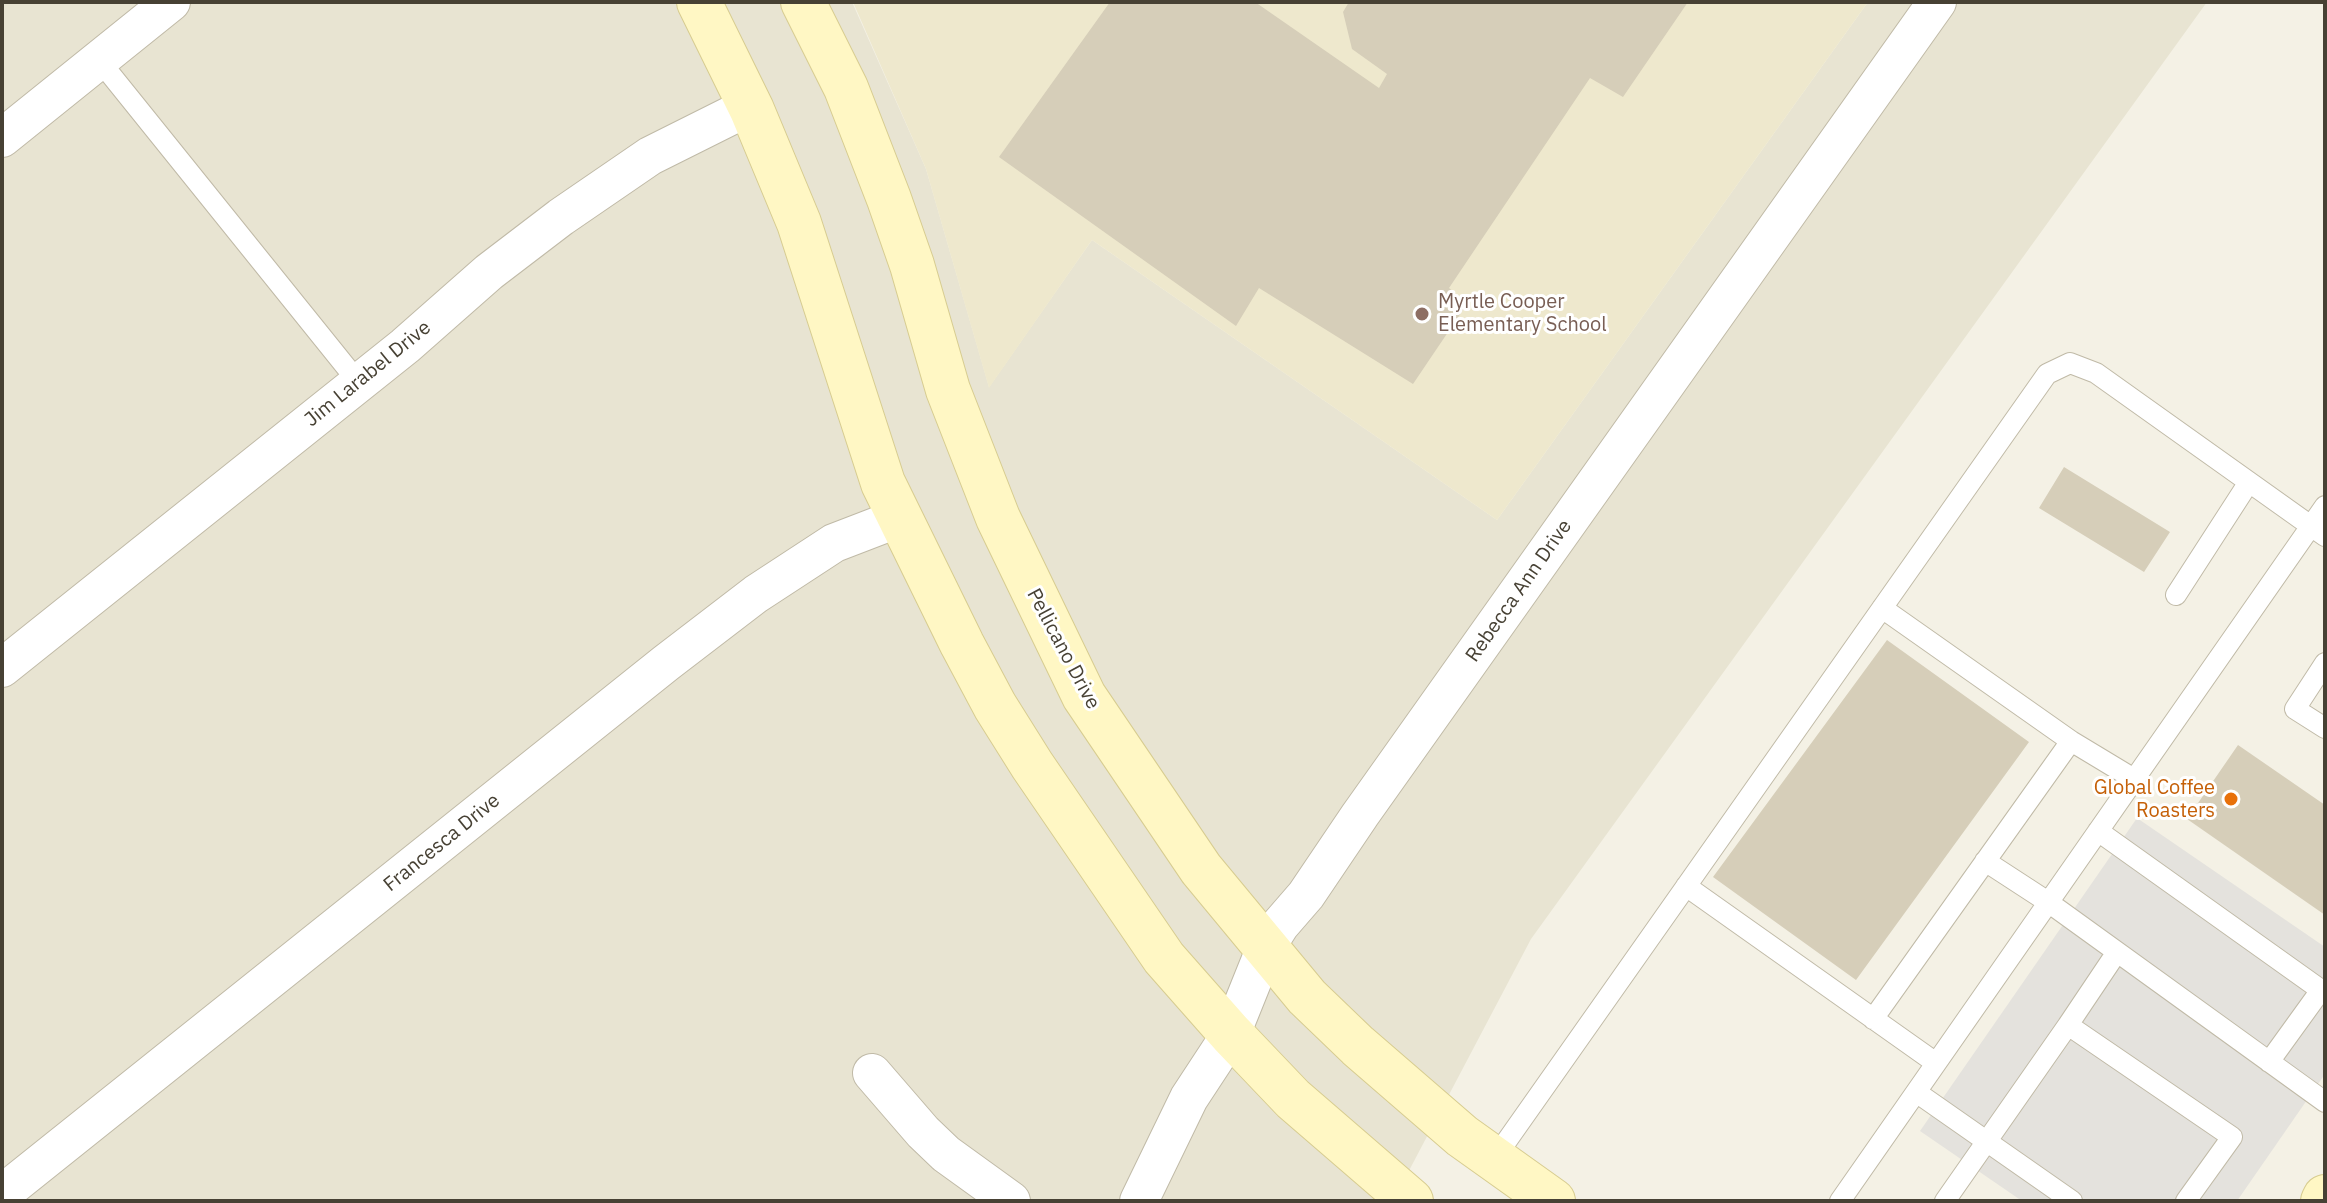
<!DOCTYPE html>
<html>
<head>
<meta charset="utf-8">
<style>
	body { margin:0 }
	#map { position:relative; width:2327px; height:1203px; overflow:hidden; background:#f4f1e5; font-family:"IBM Plex Sans",sans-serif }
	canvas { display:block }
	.frame { position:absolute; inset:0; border:4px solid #474134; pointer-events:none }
</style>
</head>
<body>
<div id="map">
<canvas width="2327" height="1203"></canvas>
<div class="frame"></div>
</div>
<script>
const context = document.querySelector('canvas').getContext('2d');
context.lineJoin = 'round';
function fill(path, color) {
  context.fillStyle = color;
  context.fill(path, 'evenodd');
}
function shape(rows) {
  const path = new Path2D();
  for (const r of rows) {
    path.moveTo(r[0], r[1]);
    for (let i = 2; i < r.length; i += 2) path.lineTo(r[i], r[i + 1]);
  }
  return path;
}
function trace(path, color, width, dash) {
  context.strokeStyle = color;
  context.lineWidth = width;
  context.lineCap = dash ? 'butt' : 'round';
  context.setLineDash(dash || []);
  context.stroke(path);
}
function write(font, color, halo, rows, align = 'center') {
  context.font = font + ' "IBM Plex Sans",sans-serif';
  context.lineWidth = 6;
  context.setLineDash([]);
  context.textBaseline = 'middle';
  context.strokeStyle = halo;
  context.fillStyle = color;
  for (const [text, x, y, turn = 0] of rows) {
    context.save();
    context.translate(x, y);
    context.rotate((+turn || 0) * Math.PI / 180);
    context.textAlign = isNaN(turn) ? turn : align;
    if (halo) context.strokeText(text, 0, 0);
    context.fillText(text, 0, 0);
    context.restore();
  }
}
const residential = shape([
	[2,2,852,2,926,169,989,387,1092,240,1497,520,1868,2,2207,2,1531,939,1393,1201,2,1201]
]);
const education = shape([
	[853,2,1868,2,1497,520,1092,240,989,388,926,169]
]);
const parking = shape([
	[2137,818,2325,947,2325,1074,2237,1201,2022,1201,1920,1131]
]);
const building = shape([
	[1110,2,1255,2,1379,88,1387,74,1352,49,1343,12,1349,2,1688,2,1623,97,1590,78,1449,288,1467,304,1413,384,1259,288,1236,326,999,157],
	[2064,467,2170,532,2144,572,2039,508],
	[1887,640,2029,742,1856,980,1713,877],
	[2238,745,2325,805,2325,915,2187,819]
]);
const service = shape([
	[99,60,359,383],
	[2176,595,2249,482],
	[1882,608,2071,741],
	[2325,663,2295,709,2325,728],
	[2098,831,2321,990,2269,1062],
	[1985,861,2048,902,2325,1102],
	[1686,886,1936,1063],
	[1873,1019,2071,741,2134,779],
	[2068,1025,2117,952],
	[1916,1092,2072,1201],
	[1494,1159,2047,374,2070,363,2096,373,2325,536],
	[1840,1201,2325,506],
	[1945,1201,2068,1025,2232,1137,2186,1201]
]);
const minor = shape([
	[2,138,171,2],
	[2,668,405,346,489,272,561,217,650,156,730,116,752,110],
	[872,1073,923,1132,946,1154,1011,1201],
	[2,1194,666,663,756,594,834,543,899,518],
	[1139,1201,1189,1098,1231,1034,1266,947,1280,925,1306,895,1360,815,1937,2]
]);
const secondary = shape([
	[699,2,752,110,799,223,883,483,962,644,995,706,1032,765,1164,958,1231,1034,1293,1099,1411,1201],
	[803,2,846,88,889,199,912,265,948,390,998,518,1084,696,1201,869,1307,997,1358,1046,1462,1136,1553,1201],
	[2323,1201,2325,1197]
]);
const markers = [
	[1422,314,8,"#8d6e63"],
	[2231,799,8,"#e8710a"]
];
const educationNames = [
	["Myrtle Cooper",1438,302],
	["Elementary School",1438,325]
];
const streetNames = [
	["Jim Larabel Drive",368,374,-39],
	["Rebecca Ann Drive",1519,591,-55],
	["Pellicano Drive",1063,649,62],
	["Francesca Drive",442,843,-39]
];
const foodNames = [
	["Global Coffee",2215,788],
	["Roasters",2215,811]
];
fill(residential, '#e8e4d2');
fill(education, '#eee8cd');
fill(parking, '#e4e2dd');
fill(building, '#d6ceb9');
trace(service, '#c0baa7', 22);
trace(minor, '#c0baa7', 40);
trace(secondary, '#d7cc90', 46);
trace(service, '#fff', 20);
trace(minor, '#fff', 38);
trace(secondary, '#fff7c4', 44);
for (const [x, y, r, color] of markers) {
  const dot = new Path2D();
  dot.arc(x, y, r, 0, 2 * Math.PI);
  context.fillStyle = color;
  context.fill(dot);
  trace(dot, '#fff', 3);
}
write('20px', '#785e54', '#fff', educationNames, 'left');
write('20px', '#474134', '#fff', streetNames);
write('20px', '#c56008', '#fff', foodNames, 'right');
</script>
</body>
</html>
